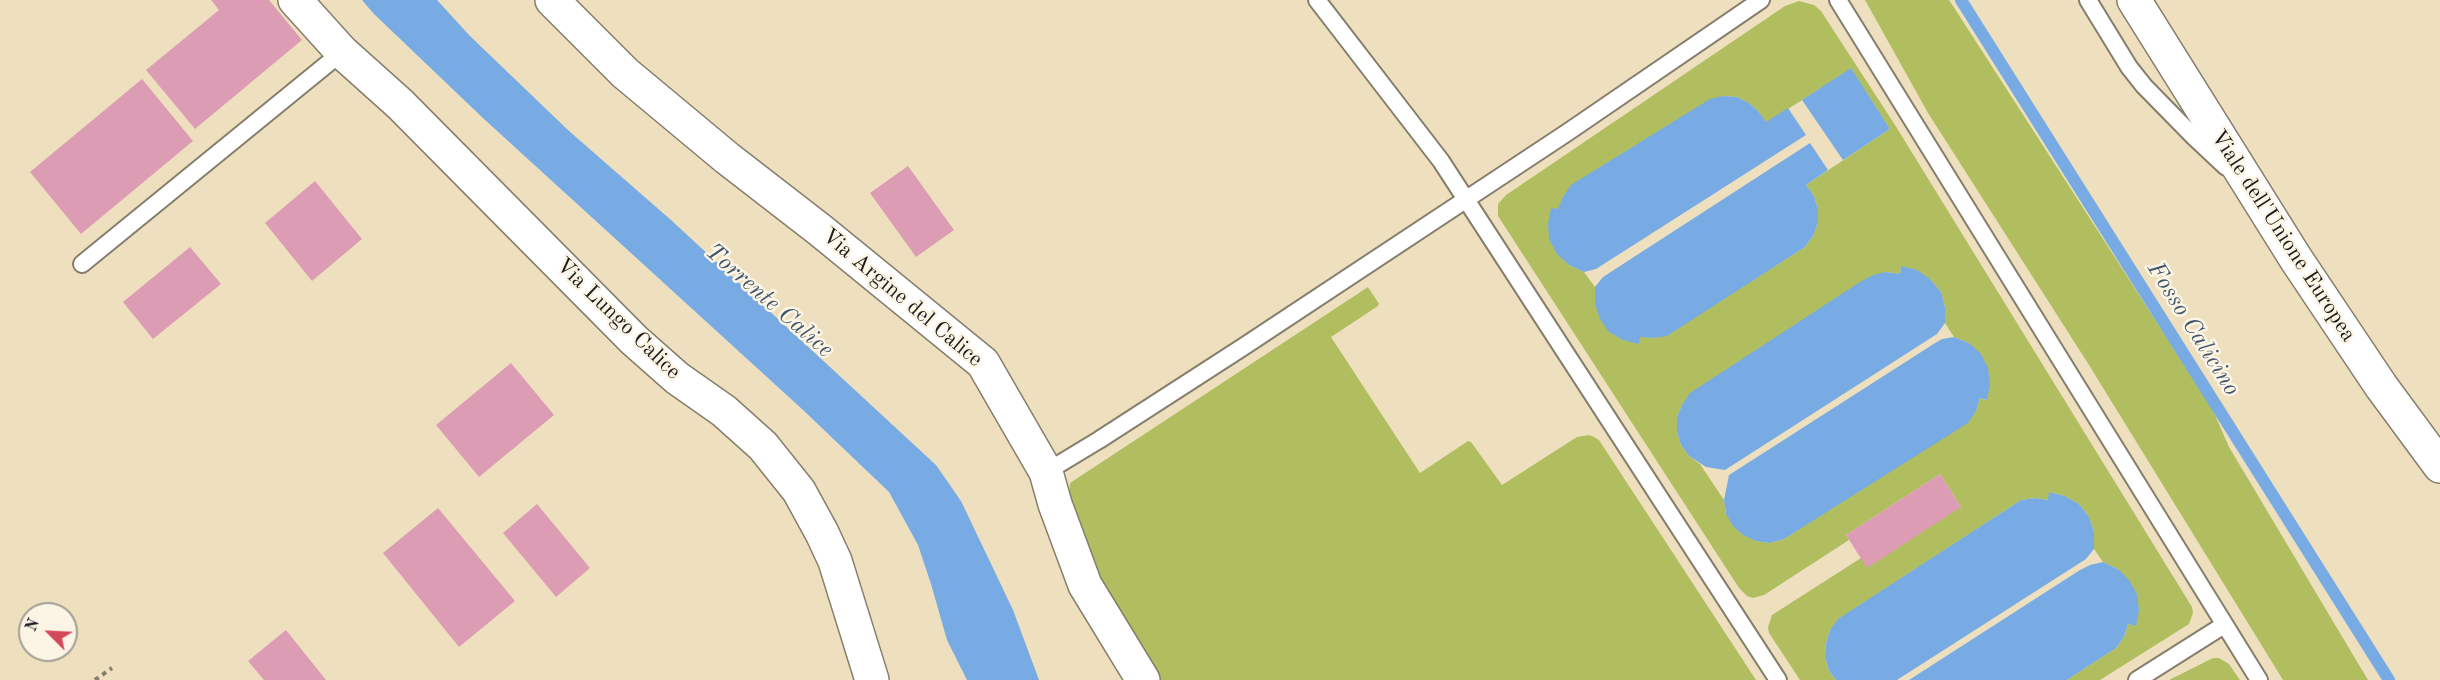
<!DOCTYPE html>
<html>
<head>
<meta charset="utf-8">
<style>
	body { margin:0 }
	#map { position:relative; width:2440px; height:680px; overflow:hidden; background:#eee0be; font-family:"Old Standard TT",serif }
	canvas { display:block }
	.north { position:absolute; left:18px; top:602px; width:60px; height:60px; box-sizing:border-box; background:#fcf5e5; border:2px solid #a29e95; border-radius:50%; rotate:294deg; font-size:16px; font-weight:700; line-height:24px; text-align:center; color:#1c1c1c }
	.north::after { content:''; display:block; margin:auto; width:21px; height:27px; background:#d1495b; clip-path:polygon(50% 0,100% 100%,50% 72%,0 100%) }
</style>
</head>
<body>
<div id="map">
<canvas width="2440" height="680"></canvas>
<div class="north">N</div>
</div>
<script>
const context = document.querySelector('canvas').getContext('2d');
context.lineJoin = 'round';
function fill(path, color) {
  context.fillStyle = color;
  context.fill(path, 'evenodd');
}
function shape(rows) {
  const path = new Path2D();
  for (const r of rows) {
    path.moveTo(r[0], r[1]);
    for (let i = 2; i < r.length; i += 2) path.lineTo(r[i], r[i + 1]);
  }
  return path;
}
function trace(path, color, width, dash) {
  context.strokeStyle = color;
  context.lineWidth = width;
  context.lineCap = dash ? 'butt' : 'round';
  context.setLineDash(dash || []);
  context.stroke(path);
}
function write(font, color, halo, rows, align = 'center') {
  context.font = font + ' "Old Standard TT",serif';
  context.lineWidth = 5;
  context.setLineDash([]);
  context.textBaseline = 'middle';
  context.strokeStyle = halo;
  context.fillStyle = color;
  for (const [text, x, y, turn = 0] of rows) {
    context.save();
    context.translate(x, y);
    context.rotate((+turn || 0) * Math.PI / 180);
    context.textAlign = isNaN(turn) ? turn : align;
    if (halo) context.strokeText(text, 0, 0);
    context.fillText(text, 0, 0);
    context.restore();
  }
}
const green = shape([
	[1865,0,1949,0,1955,9,2212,408,2229,447,2368,680,2283,680,2089,365,1928,113],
	[1799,1,1814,5,1821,11,1895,125,2192,607,2193,613,2189,624,2100,680,2067,680,2116,648,2124,637,2128,624,2136,626,2118,569,2103,562,2094,549,2094,532,2089,517,2079,504,2065,496,2049,492,2049,500,2035,498,2021,500,1839,619,1830,630,1826,643,1825,657,1829,671,1836,680,1800,680,1769,633,1768,627,1772,615,1861,558,1961,507,1940,474,1846,535,1849,540,1764,595,1753,598,1747,596,1739,588,1498,216,1498,204,1506,195,1785,6],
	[1851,69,1890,129,1806,185,1814,196,1818,209,1818,223,1813,236,1805,247,1667,335,1654,338,1640,336,1595,304,1595,287,1584,272,1569,265,1558,210,1723,96,1737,97,1749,103,1759,112,1766,123],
	[1901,267,1930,279,1941,292,1945,307,1945,323,1954,337,1969,343,1986,400,1980,398,1976,411,1784,539,1770,543,1756,541,1726,514,1724,500,1700,464,1689,456,1681,445,1677,432,1677,417,1682,405,1886,272,1900,274],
	[1368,287,1379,304,1378,306,1331,337,1420,473,1468,441,1471,442,1502,485,1577,437,1589,435,1594,437,1599,440,1756,680,1150,680,1109,604,1068,508,1070,483],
	[2213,658,2219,658,2229,664,2240,680,2169,680]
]);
const water = shape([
	[362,0,437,0,470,36,569,131,671,220,936,465,961,501,1013,610,1039,680,967,680,947,640,931,584,918,545,889,492,802,409,484,119,374,14],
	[1851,68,1890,129,1843,160,1802,100],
	[1723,96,1737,97,1749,103,1759,112,1766,122,1788,108,1806,135,1596,269,1584,272,1569,265,1557,254,1549,239,1548,224,1551,208,1558,209,1563,197,1571,185,1710,99],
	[1810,143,1828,170,1806,185,1814,196,1818,209,1818,223,1813,236,1805,247,1667,336,1654,338,1640,337,1639,344,1623,340,1609,332,1600,319,1595,304,1595,287,1603,277],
	[1901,266,1917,270,1930,279,1941,292,1945,307,1945,323,1937,334,1725,470,1706,467,1689,456,1681,445,1677,432,1677,417,1682,405,1690,393,1860,282,1873,275,1886,272,1900,274],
	[1954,337,1969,343,1981,354,1988,368,1990,384,1987,400,1980,398,1976,411,1968,423,1784,539,1770,543,1756,541,1743,535,1733,526,1726,514,1724,500,1729,475,1932,345,1942,339],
	[2049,492,2065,496,2079,504,2089,517,2094,532,2094,549,2086,559,1897,680,1836,680,1829,671,1825,657,1826,643,1830,630,1838,619,2021,500,2035,498,2048,500],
	[2103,562,2118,569,2129,580,2137,594,2139,610,2136,626,2128,624,2124,637,2116,648,2067,680,1909,680,2080,570,2090,565]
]);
const stream = shape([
	[1961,0,2389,680]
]);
const building = shape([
	[211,0,269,0,302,40,195,129,146,70,219,10],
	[142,79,193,141,81,234,30,172],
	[908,166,954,230,916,257,870,193],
	[315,181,362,239,312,281,265,223],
	[190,247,221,284,153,339,123,302],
	[511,363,554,415,479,477,436,425],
	[1940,474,1961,507,1867,568,1846,535],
	[537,504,590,568,556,597,503,533],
	[438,508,515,601,459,647,383,553],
	[286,630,326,680,264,680,248,661]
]);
const path = shape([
	[95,680,112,668]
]);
const lane = shape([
	[1317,0,1441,161,1778,680],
	[1838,0,2259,680],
	[2088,0,2129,67,2144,86,2194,137,2226,167],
	[82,264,342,52],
	[1046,472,1099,440,1243,347,1568,132,1761,0],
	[2137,680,2224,625]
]);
const street = shape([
	[295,0,342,52,400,104,634,340,677,378,724,411,763,446,799,491,822,533,835,561,872,680],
	[552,0,625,73,727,158,820,230,983,363,1046,472,1055,504,1085,585,1143,680]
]);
const primary = shape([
	[2134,0,2296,259,2381,386,2440,466]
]);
const streetNames = [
	["Viale dell'Unione Europea",2283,236,57],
	["Via Argine del Calice",902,298,40],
	["Via Lungo Calice",618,319,44]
];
const waterNames = [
	["Torrente Calice",769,301,41],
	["Fosso Calicino",2193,329,58]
];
fill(green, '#b1be60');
fill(water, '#78abe4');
trace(stream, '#78abe4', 12);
fill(building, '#dc9db4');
trace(lane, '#857e6d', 20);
trace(street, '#857e6d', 36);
trace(primary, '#857e6d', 36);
trace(path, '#857e6d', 4, [4.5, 4.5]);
trace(lane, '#fff', 16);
trace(street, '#fff', 33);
trace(primary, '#fff', 33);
write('22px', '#1c1c1c', '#fcf5e5', streetNames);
write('italic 24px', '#41556c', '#fcf5e5', waterNames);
</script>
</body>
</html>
